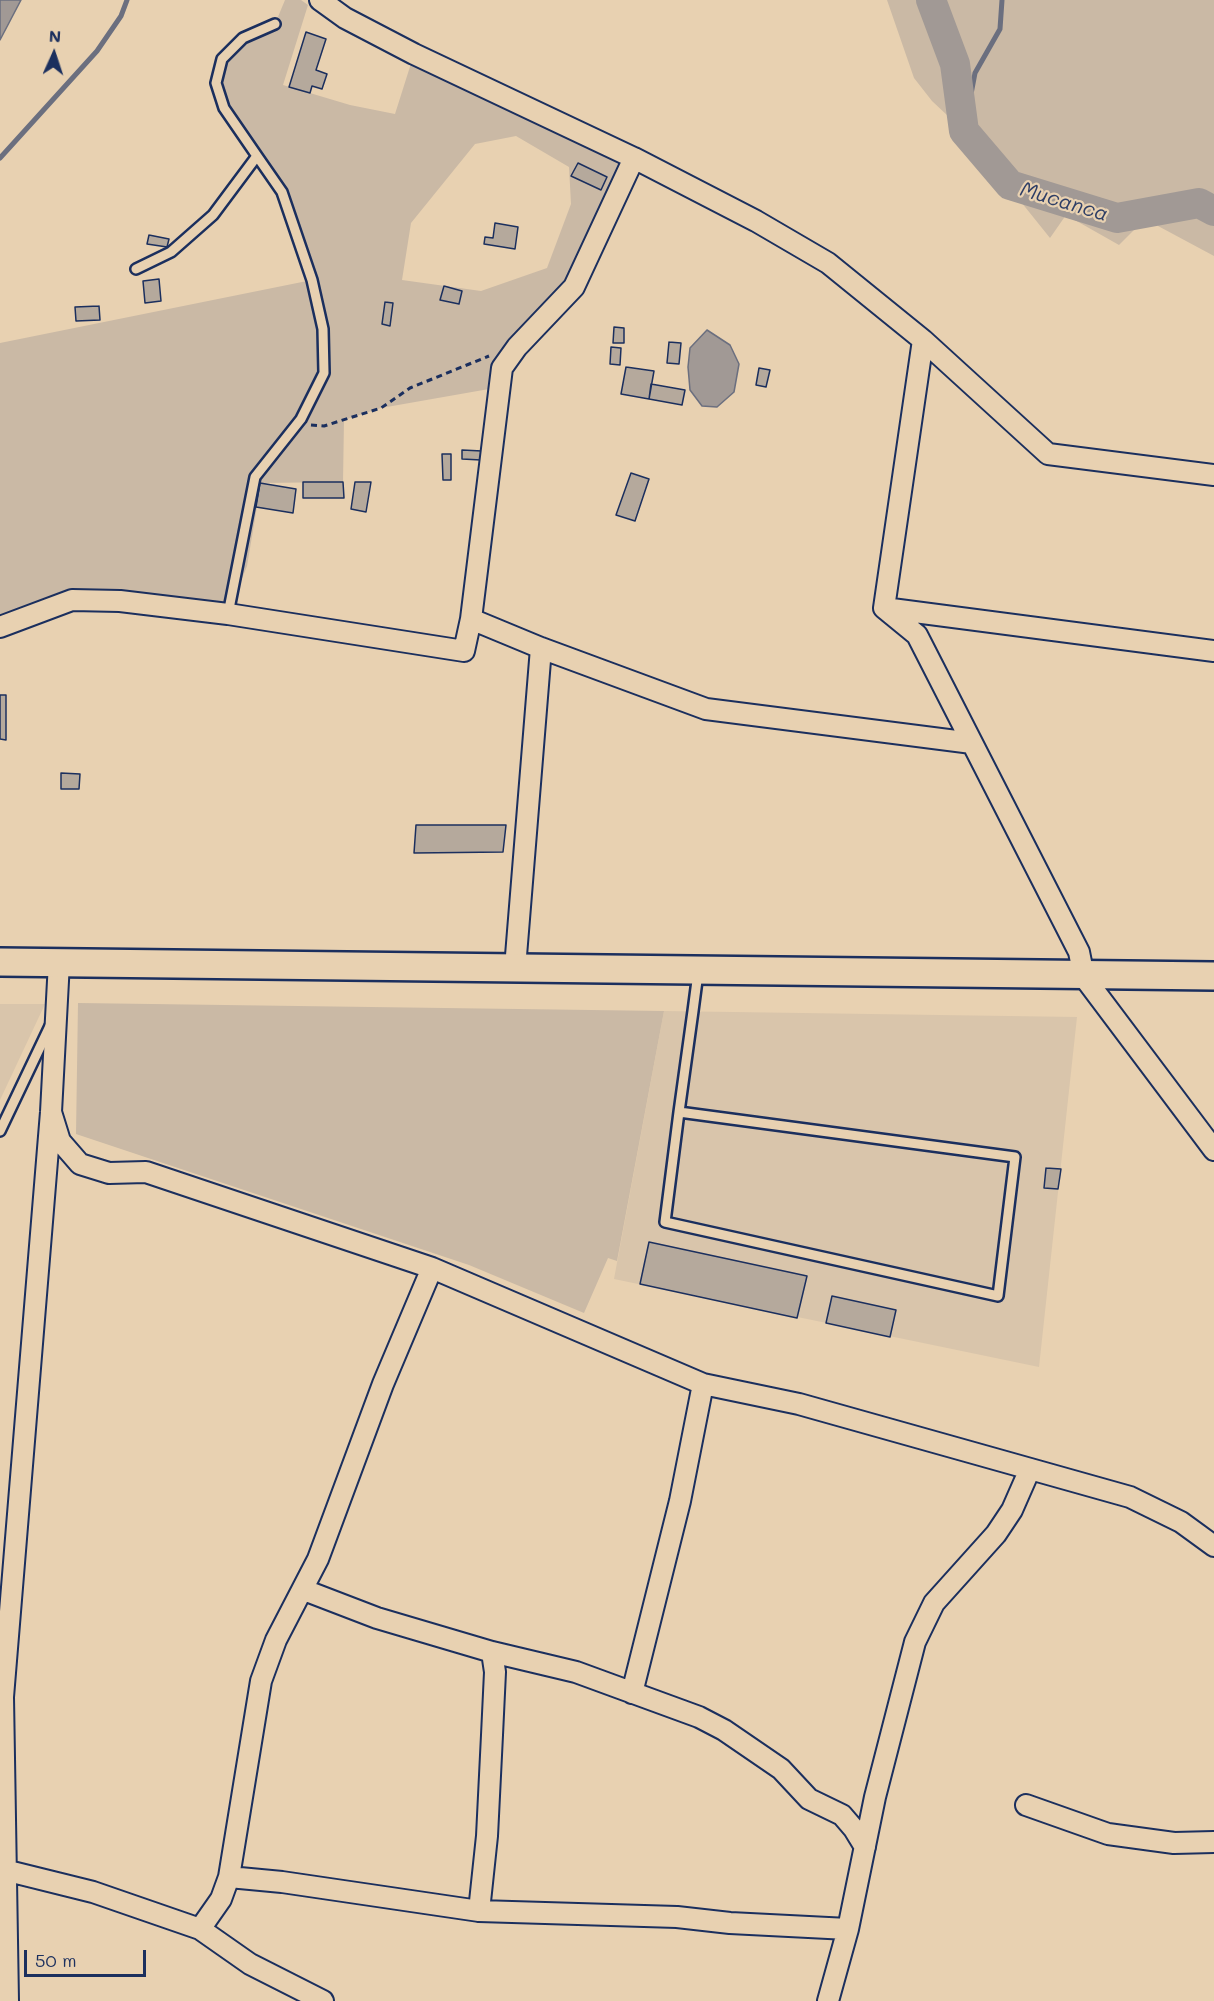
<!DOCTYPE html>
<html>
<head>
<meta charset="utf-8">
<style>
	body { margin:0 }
	#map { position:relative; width:1214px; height:2001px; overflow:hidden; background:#e8d1b1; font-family:Mali,sans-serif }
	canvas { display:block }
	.north { position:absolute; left:24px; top:24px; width:60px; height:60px; -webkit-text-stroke:4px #e8d1b1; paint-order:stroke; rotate:3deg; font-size:16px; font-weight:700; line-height:24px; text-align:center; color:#1b2f5e }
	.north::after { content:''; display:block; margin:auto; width:21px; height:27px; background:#1b2f5e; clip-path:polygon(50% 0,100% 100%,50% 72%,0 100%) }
	.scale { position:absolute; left:24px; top:1950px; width:122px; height:27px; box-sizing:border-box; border:3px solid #1b2f5e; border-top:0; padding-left:8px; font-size:18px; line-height:21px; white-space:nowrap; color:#1b2f5e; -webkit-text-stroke:4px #e8d1b1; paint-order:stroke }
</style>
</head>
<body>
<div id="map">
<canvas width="1214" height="2001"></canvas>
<div class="north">N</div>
<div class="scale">50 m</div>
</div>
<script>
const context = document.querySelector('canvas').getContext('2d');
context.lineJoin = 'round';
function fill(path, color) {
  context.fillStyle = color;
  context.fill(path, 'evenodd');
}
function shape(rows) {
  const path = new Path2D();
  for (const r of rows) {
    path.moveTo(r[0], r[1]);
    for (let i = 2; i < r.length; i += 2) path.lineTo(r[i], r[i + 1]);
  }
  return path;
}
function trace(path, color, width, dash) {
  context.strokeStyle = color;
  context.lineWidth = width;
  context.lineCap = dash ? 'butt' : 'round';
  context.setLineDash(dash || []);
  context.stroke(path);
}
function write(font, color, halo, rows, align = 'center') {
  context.font = font + ' Mali,sans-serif';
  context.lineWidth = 4.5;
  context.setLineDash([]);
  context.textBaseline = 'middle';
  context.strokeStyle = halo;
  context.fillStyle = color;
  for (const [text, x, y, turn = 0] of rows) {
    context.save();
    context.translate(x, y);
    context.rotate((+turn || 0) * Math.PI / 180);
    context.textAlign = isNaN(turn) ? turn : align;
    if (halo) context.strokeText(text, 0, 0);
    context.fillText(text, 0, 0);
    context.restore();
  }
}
const built = shape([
	[0,1004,45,1004,0,1100],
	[664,1011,1077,1017,1039,1367,614,1279]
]);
const green = shape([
	[285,0,301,0,308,5,283,85,350,105,395,114,414,54,632,157,574,287,502,368,489,389,381,408,344,420,343,482,261,483,247,566,228,614,72,600,0,627,0,343,312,280,282,192,241,132,216,83,222,59,243,38,275,24],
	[516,136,569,167,571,204,547,268,481,291,402,280,411,223,475,144],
	[887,0,1214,0,1214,256,1145,219,1119,245,1066,215,1050,238,964,131,932,101,914,78],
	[78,1003,664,1011,617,1261,608,1258,584,1313,469,1265,76,1134]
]);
const water = shape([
	[0,0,21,0,0,40,0,0],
	[707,330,730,345,739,364,734,392,717,407,702,406,690,390,688,367,690,348,707,330]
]);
const stream = shape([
	[964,131,975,73,1000,29,1002,0],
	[0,158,97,51,121,16,127,0]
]);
const river = shape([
	[931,0,955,64,964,131,1010,185,1117,218,1199,203,1214,211]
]);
const building = shape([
	[306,32,326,39,316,70,327,74,322,89,312,86,310,93,289,87,306,32],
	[578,163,607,177,601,190,571,176,578,163],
	[495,223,518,227,515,249,484,244,485,237,493,238,495,223],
	[149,235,169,239,167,247,147,244,149,235],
	[159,279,161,301,145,303,143,281,159,279],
	[444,286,462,291,459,304,440,300,444,286],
	[385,302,393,303,390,326,382,324,385,302],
	[99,306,100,320,76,321,75,307,99,306],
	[614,327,624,328,624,343,613,343,614,327],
	[669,342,681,343,679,364,667,363,669,342],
	[611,347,621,348,620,365,610,364,611,347],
	[626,367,654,371,649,399,621,394,626,367],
	[759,368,770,370,766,387,756,385,759,368],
	[651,384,685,390,682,405,649,399,651,384],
	[462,450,482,451,481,460,462,459,462,450],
	[442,454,451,454,451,480,443,480,442,454],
	[631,473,649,479,635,521,616,515,631,473],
	[303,482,343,482,344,498,303,498,303,482],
	[355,482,371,482,366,512,351,509,355,482],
	[260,483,296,489,293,513,256,507,260,483],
	[0,695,6,695,6,740,0,739,0,695],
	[61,773,80,774,79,789,61,789,61,773],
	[416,825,506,825,503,852,414,853,416,825],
	[1046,1168,1061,1169,1058,1189,1044,1188,1046,1168],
	[649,1242,807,1276,797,1318,640,1284,649,1242],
	[832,1296,896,1310,890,1337,826,1323,832,1296]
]);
const path = shape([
	[311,425,324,426,381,408,410,388,489,356]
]);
const lane = shape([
	[257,156,224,108,216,83,222,59,243,38,275,24],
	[136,269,171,252,213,215,257,156,282,192,312,280,323,329,324,373,301,419,255,477,228,614],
	[679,1112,1015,1157,998,1296,665,1222,679,1112,693,1011,698,973],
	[0,1131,50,1026]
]);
const street = shape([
	[320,0,345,18,414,54,634,158,756,221,828,263,923,340],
	[634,158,574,287,517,347,502,368,471,619,541,648,706,709,972,743],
	[1214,475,1048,454,923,340,884,608,917,635,1079,952,1084,977,1214,1150],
	[884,608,1214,651],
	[0,627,72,600,120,601,228,614,464,651,471,619],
	[515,968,541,648],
	[51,1112,60,1141,80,1164,109,1173,146,1172,432,1268,703,1384,799,1404,1130,1497,1181,1522,1214,1546],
	[304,1590,377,1618,492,1652,576,1672,699,1717,724,1730,781,1769,809,1799,842,1815,854,1829,865,1847],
	[632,1693,680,1501,703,1384],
	[1026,1805,1108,1834,1174,1843,1214,1842],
	[0,1869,93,1892,200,1929,250,1964,323,2001],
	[229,1877,282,1882,479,1911,677,1917,730,1923,848,1929],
	[479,1911,487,1836,492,1735,495,1672,492,1652],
	[200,1929,221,1899,229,1877,261,1681,276,1640,318,1559,383,1384,432,1268],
	[8,2001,3,1697,51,1112,59,962],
	[828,2001,848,1929,875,1797,915,1642,934,1603,996,1534,1012,1510,1030,1469]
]);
const secondary = shape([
	[0,962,1214,976]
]);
const waterNames = [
	["Mucanca",1064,202,17]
];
fill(built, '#d9c5ab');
fill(green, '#cab9a5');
fill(water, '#a19995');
trace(water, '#6b6f7f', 1.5);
trace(stream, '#6b6f7f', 5);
trace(river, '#a19995', 30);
fill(building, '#b5a99c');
trace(building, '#1b2f5e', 1.5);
trace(lane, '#1b2f5e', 14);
trace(street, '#1b2f5e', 24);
trace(secondary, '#1b2f5e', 32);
trace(path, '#1b2f5e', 3, [6, 4.5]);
trace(lane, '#e8d1b1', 9);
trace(street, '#e8d1b1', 20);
trace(secondary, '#e8d1b1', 27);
write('italic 21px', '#2f3f66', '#e8d1b1', waterNames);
</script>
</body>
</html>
